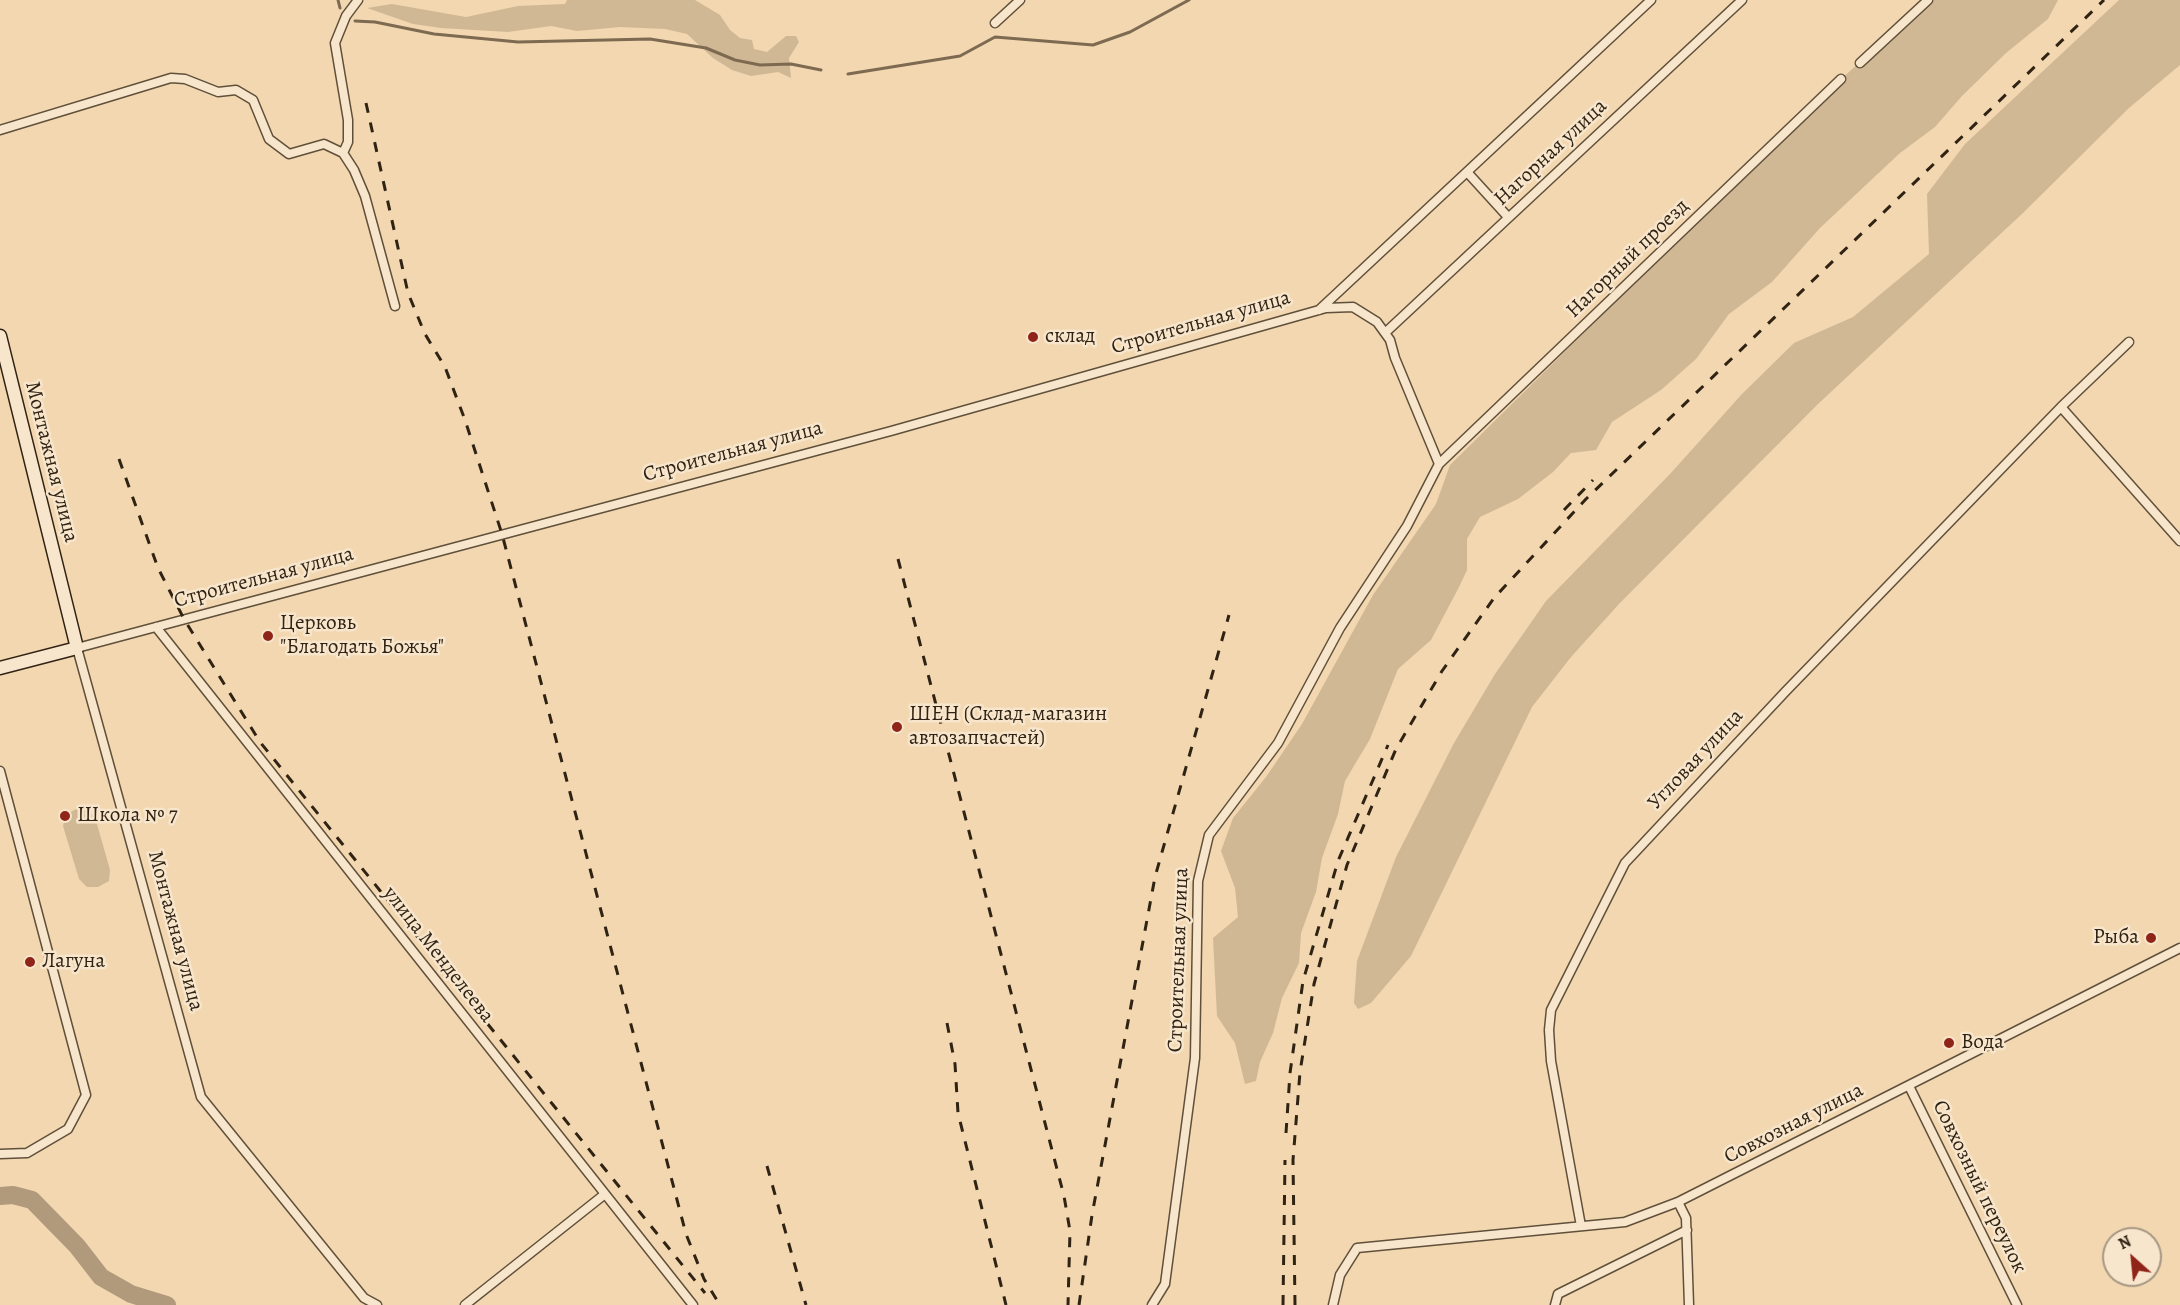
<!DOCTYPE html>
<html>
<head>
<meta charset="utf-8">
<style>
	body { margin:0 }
	#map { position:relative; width:2180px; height:1305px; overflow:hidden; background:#f2d7b0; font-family:Alegreya,serif }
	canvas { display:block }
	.north { position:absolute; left:2102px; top:1227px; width:60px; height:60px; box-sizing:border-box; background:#f7e5cc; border:2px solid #a79782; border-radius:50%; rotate:333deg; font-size:16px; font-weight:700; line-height:24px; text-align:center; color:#302313 }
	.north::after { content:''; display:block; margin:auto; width:21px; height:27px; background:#8f2418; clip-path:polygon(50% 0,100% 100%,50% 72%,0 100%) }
</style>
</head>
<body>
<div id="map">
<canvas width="2180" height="1305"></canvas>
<div class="north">N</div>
</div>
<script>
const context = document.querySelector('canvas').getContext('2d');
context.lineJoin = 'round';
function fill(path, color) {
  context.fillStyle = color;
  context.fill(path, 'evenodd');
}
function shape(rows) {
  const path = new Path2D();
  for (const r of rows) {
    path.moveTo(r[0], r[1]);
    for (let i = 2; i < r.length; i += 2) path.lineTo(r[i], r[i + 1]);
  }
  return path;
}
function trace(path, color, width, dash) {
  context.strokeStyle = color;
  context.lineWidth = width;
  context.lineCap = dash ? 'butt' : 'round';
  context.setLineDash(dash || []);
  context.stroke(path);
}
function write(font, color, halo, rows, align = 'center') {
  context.font = font + ' Alegreya,serif';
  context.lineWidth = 5;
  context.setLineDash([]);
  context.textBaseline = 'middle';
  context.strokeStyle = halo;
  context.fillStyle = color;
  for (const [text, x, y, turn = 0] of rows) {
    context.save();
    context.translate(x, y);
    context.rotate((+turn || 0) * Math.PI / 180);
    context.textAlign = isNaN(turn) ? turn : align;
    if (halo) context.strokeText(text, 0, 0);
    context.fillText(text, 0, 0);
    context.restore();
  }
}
const green = shape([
	[567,0,695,0,720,15,730,30,740,38,752,40,754,49,767,52,786,36,796,36,799,42,789,58,791,78,778,72,751,76,732,70,713,58,687,34,665,29,620,27,577,31,551,26,508,32,441,28,413,24,367,8,392,4,466,17,518,6,565,4],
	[1930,0,2058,0,2048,19,2006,53,1962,96,1935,127,1900,153,1820,228,1772,282,1729,314,1696,359,1661,390,1612,422,1596,450,1571,453,1553,472,1518,499,1480,517,1467,539,1467,570,1458,589,1431,640,1398,669,1370,739,1345,781,1338,814,1322,858,1316,892,1301,933,1299,963,1282,998,1273,1033,1260,1062,1256,1081,1245,1084,1235,1043,1217,1016,1213,938,1238,917,1235,888,1221,851,1233,818,1266,777,1302,724,1373,595,1436,504,1450,465,1841,79],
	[2119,0,2180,0,2180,65,2129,108,2024,212,1818,404,1619,604,1571,657,1532,707,1411,956,1371,1003,1358,1009,1354,1003,1357,961,1396,857,1454,743,1495,674,1546,601,1670,474,1742,394,1794,343,1853,317,1929,254,1927,194,1965,144],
	[76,809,87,809,95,817,110,870,109,881,98,887,87,887,79,879,63,826,66,815]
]);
const stream = shape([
	[338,0,340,8],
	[355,21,375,22,434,34,518,42,650,39,706,48,735,60,760,65,791,64,821,70],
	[848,74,960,56,995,37,1093,45,1130,32,1189,0]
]);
const river = shape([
	[0,1196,13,1195,32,1200,77,1246,101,1277,131,1294,167,1305]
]);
const street = shape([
	[358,0,346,16,335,43,348,120,348,142,343,153,354,170,365,196,395,306],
	[995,23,1020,0],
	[1860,63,1928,0],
	[0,130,171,78,185,79,218,92,236,90,253,100,269,139,289,154,324,144,343,153],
	[1467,172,1508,217],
	[1319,310,1651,0],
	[1386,332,1742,0],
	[2061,407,2180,541],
	[1439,464,1841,79],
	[156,627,693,1305],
	[0,771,86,1095,68,1129,27,1153,0,1154],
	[1909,1086,2017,1305],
	[1678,1202,1686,1218,1689,1305],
	[1581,1226,1551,1061,1549,1030,1551,1010,1625,863,1786,691,2061,407,2129,342],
	[377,1305,364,1298,201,1097,77,648,891,431,1326,308,1353,307,1377,322,1390,340,1395,358,1439,464,1407,526,1340,628,1278,743,1209,835,1198,881,1195,1058,1165,1284,1152,1305],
	[465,1305,605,1194],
	[1333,1305,1340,1275,1357,1248,1625,1222,1678,1202,2180,948],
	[1555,1305,1558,1294,1687,1230]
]);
const secondary = shape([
	[0,336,77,648,0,668]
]);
const rail = shape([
	[366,103,408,293,425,334,445,367,465,420,502,534,686,1234,704,1279,720,1305],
	[119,459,158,568,184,619,260,742,705,1293],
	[1564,510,1593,480],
	[898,559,1064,1196,1070,1231,1068,1305],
	[947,1023,955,1064,958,1113,1006,1305],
	[1286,1133,1290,1073,1303,981,1338,861,1388,745],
	[767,1166,806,1305],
	[1079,1305,1092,1215,1155,877,1229,615],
	[1283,1305,1285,1160],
	[1295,1305,1293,1160,1300,1072,1314,984,1347,865,1396,749,1442,671,1494,598,1586,499,2104,0]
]);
const markers = [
	[1033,337,6,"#8f2418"],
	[268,636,6,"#8f2418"],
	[897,727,6,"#8f2418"],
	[65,816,6,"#8f2418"],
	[2151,938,6,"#8f2418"],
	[30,962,6,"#8f2418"],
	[1949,1043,6,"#8f2418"]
];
const streetNames = [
	["Нагорная улица",1551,153,-43],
	["Нагорный проезд",1628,259,-44],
	["Строительная улица",1201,323,-16],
	["Строительная улица",733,452,-15],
	["Монтажная улица",51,462,76],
	["Строительная улица",264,578,-15],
	["Угловая улица",1696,760,-47],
	["Монтажная улица",175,931,75],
	["улица Менделеева",438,955,52],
	["Строительная улица",1179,960,-88],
	["Совхозная улица",1794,1124,-27],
	["Совхозный переулок",1979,1187,64]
];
const poiNames = [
	["склад",1045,337],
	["Церковь",280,624],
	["\"Благодать Божья\"",280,648],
	["ШЕН (Склад-магазин",909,715],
	["автозапчастей)",909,739],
	["Школа № 7",77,816],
	["Рыба",2139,938,"right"],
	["Лагуна",42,962],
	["Вода",1961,1043]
];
fill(green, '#d1b895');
trace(stream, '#7d6a51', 3);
trace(river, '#b09a7b', 18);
trace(street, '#60503a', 11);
trace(secondary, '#302313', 15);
trace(street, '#f7e5cc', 8);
trace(secondary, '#f7e5cc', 12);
trace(rail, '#302313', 3, [10, 10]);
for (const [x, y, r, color] of markers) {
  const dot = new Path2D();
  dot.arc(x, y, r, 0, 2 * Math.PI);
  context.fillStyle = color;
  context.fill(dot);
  trace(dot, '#f7e5cc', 2);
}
write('21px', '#302313', '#f7e5cc', streetNames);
write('21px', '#302313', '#f7e5cc', poiNames, 'left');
</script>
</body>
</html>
